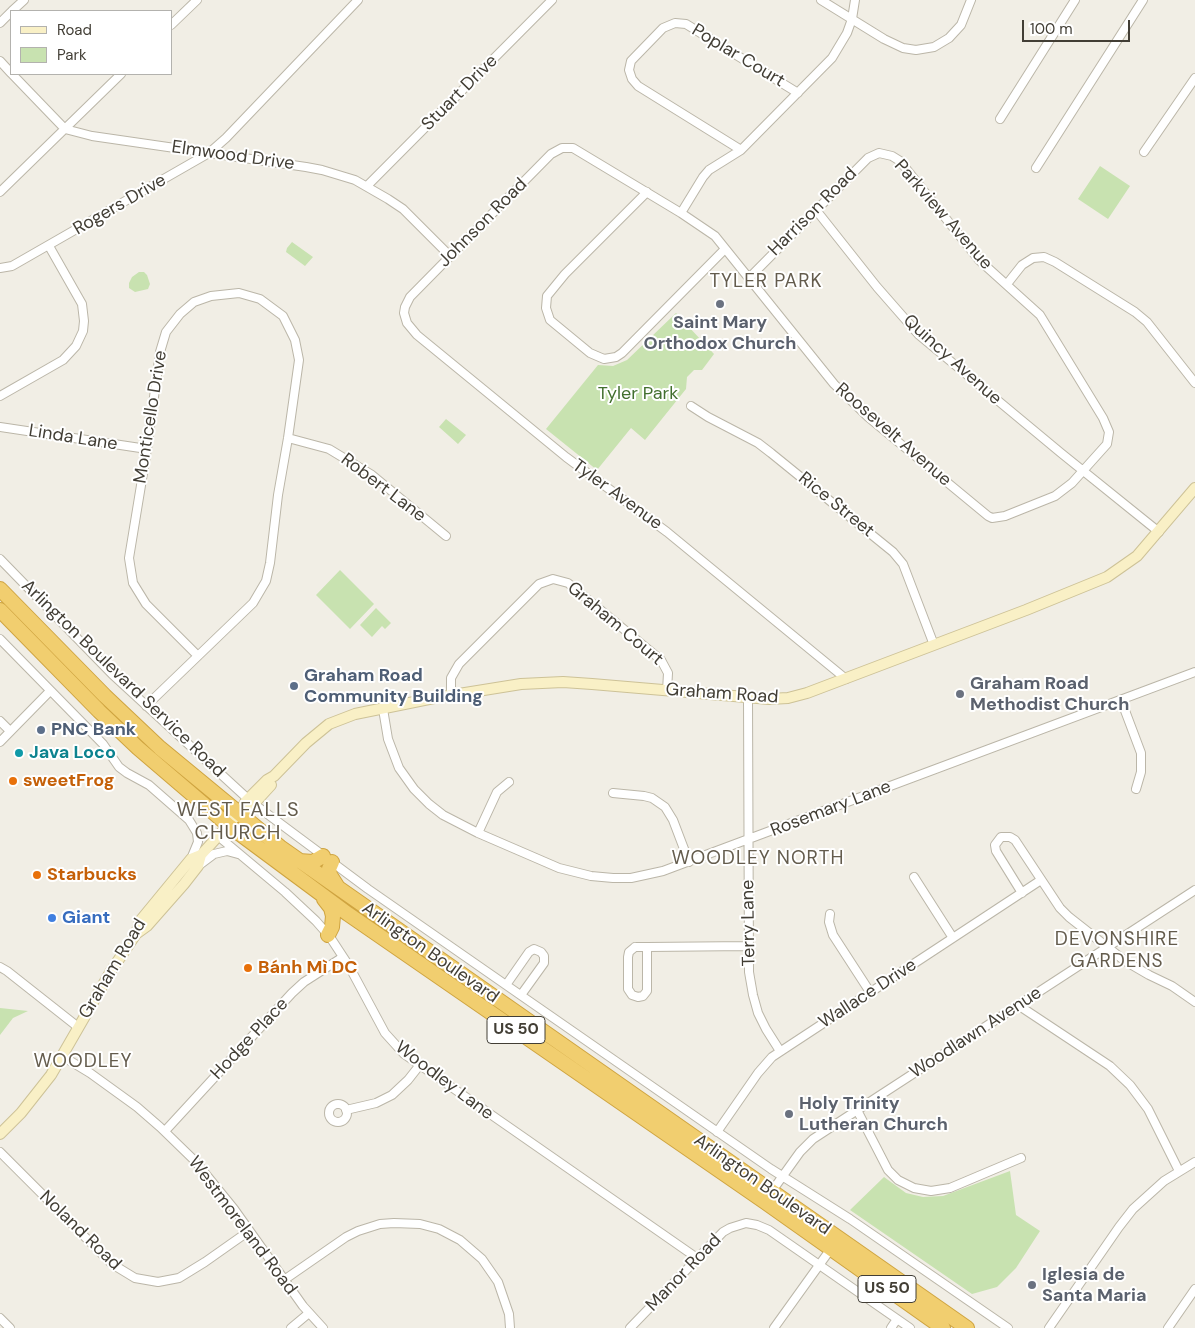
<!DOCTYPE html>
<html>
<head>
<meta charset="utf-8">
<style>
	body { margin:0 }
	#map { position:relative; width:1195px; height:1328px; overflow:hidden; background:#f1eee5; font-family:"DM Sans",sans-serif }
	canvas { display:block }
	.legend { position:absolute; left:10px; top:10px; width:162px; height:65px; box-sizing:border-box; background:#fff; border:1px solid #b3b2ae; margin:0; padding:6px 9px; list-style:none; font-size:15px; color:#423e35 }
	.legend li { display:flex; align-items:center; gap:10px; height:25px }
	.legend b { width:25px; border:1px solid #b3b2ae }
	.scale { position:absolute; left:1022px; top:20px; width:108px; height:22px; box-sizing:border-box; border:2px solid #423e35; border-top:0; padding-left:6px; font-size:15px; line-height:18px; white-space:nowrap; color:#423e35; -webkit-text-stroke:4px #fff; paint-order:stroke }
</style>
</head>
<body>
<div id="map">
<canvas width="1195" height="1328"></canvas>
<ul class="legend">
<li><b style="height:6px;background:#f9f0c6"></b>Road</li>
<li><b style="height:14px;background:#c8e2b0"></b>Park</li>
</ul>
<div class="scale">100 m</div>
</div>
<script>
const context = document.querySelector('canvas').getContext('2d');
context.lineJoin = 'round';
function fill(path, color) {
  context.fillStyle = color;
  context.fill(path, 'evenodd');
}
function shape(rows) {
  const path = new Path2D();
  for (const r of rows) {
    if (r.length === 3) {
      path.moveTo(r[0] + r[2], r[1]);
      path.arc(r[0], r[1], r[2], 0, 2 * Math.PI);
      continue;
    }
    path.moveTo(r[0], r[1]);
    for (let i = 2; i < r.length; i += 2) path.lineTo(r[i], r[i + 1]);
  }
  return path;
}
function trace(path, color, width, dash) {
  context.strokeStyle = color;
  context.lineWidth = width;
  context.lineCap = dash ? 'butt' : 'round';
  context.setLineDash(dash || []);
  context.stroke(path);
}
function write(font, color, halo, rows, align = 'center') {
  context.font = font + ' "DM Sans",sans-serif';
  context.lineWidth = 4;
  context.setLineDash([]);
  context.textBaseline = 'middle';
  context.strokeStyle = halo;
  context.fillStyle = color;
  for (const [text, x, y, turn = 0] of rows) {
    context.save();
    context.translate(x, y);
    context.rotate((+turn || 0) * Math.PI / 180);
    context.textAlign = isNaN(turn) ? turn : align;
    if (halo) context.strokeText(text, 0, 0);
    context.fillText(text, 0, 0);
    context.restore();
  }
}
const green = shape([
	[1100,166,1130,186,1108,219,1078,199],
	[292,242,313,257,305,266,286,252,287,248],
	[139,272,144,272,147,275,150,284,148,289,135,292,129,288,129,283,132,277],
	[676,313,714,354,702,370,694,370,687,377,686,389,645,440,631,428,597,470,546,429,598,365,613,366,627,360],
	[446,419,466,435,458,444,439,427],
	[340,570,374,604,350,629,316,595],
	[376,608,391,623,385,629,382,626,372,637,360,625],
	[0,1008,28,1011,13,1018,0,1035],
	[1010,1171,1016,1215,1040,1231,1016,1268,997,1287,972,1294,850,1210,884,1177,906,1193,923,1197,943,1196]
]);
const street = shape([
	[821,0,884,39,903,48,916,50,934,47,949,38,961,25,971,0],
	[12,11,24,0],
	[0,23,11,12],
	[171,25,197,0],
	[0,61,11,73],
	[12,74,65,129,92,136,306,167,322,170,355,180,388,199,403,209,450,256],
	[1000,119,1075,0],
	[741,150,638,86,632,79,629,70,631,61,663,28,675,23,686,24,798,93],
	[1144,152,1195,78],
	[1036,168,1143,0],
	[367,186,552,0],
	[0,192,121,74],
	[647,192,565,274,547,296,546,308,550,320,590,353,604,359,616,357,622,353,725,249],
	[816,210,877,287,919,335,1061,453,1159,532],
	[681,213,703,177,709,170,741,150,832,58,847,33,852,19,855,0],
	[0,268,12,266,209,153,226,138,358,0],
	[749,278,868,158,879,153,892,156,900,161,979,260,1040,315,1103,418,1109,432,1107,444,1072,483,1055,496,1005,516,992,518,988,516,868,417,834,384,715,236,681,213,573,148,562,148,551,154,410,297,405,307,404,313,407,323,417,335,566,457,667,532,846,679],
	[1007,284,1022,265,1033,258,1044,257,1055,262,1135,312,1147,322,1195,383],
	[0,396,63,360,76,346,83,331,84,321,82,304,49,246],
	[691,406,708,417,758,443,771,453,893,552,903,564,934,645],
	[0,427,147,449],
	[288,438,329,449,372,475,446,536],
	[0,559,112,674,248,799],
	[0,639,103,744,119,767,127,773,149,785,189,820,197,833,198,842,191,859],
	[451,695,451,678,459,664,539,584,553,579,568,583,661,660,668,673,667,691],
	[748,698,749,972,753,995,758,1013,766,1029,780,1051],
	[1121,700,1141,753,1141,772,1136,789],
	[146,706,253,603,266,581,270,563,278,495,288,438,299,360,295,340,283,316,260,299,239,293,211,296,194,302,180,314,166,332,160,352,147,449,129,558,133,583,146,604,198,656],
	[383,709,388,739,399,768,414,789,429,804,443,815,478,833,559,868,591,876,613,878,631,878,663,871,1195,672],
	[0,721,10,731],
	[0,742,50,691],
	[613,793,644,796,652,798,665,807,673,820,689,862],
	[254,804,368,889,506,985,771,1169,850,1219,1008,1328],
	[478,833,497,792,509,782],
	[218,836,285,892,316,921,330,937,349,966,385,1033,404,1054,697,1258],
	[198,866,214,854,227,851,238,854],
	[914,877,953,938],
	[1022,893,996,851,995,845,1001,837,1010,837,1015,840,1060,908,1069,917,1125,961,1149,975,1172,986,1195,1002],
	[830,914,829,922,833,935,870,992],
	[635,947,647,947,647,991,643,996,638,997,632,995,628,989,628,957,629,952,635,947],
	[647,947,749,946],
	[0,967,7,971,78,1027],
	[506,985,529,952,534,949,541,952,544,956,544,963,521,995],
	[1018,1005,1110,1066,1130,1085,1148,1109,1179,1171],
	[62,1056,90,1073,137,1107,160,1127,195,1161,234,1209,303,1306,323,1328],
	[338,1113,9],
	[346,1110,376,1103,392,1095,408,1080,419,1066],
	[857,1110,888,1170,898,1180,914,1188,931,1191,950,1188,1021,1158],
	[165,1131,292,993,304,982,343,957],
	[717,1132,758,1073,772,1057,1041,880],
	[0,1152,112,1264,135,1278,158,1282,179,1278,205,1262,249,1231],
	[772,1191,800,1152,813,1139,1195,890],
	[284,1280,346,1237,358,1231,380,1224,394,1223,420,1224,439,1229,460,1240,482,1259,498,1282,509,1314,510,1328],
	[0,1318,10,1328],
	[291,1328,309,1313],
	[630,1328,723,1232,730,1228,746,1223,757,1225,769,1230,910,1328],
	[774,1328,830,1250,834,1248],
	[891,1328,897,1319],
	[1049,1328,1119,1227,1133,1209,1164,1181,1195,1162],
	[1168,1328,1195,1289]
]);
const secondary = shape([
	[239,813,249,809,271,785],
	[136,934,147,926,184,884,198,866,201,855],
	[0,1134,21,1113,51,1075,111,971,136,934,140,921,191,859,201,855,239,813,246,801,267,780,274,776,306,743,329,724,355,714,434,698,521,684,563,682,592,684,769,699,788,698,807,693,1026,610,1107,577,1137,556,1195,488]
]);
const highway = shape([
	[0,589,105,696,160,748,280,847,967,1328],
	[0,610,99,711,138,748,228,825,348,914,765,1202,943,1328],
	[299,861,313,862,323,856],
	[332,862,329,869,330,875,337,886],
	[324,899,331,908,333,916,332,927,328,935]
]);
const markers = [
	[720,304,5,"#6b7280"],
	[294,686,5,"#5c6f8a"],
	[960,694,5,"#6b7280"],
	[41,730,5,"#5c6f8a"],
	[19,753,5,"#0f9aa8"],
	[13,781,5,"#e8710a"],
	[37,875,5,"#e8710a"],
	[52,918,5,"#3f7fe0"],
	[248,968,5,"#e8710a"],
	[789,1114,5,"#6b7280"],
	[1032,1285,5,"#6b7280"]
];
const shields = [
	[516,1030,58],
	[887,1289,58]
];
const shieldNames = [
	["US 50",516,1030],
	["US 50",887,1289]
];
const streetNames = [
	["Poplar Court",738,56,31],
	["Stuart Drive",460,93,-45],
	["Elmwood Drive",233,156,8],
	["Rogers Drive",120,205,-30],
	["Harrison Road",813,212,-45],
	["Parkview Avenue",943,215,49],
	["Johnson Road",483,223,-45],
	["Quincy Avenue",952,360,42],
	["Monticello Drive",151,417,-81],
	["Roosevelt Avenue",893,435,41],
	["Linda Lane",73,438,9],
	["Robert Lane",383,488,37],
	["Tyler Avenue",617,495,36],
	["Rice Street",836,505,39],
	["Graham Court",615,624,40],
	["Arlington Boulevard Service Road",123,679,44],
	["Graham Road",722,694,4],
	["Rosemary Lane",831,809,-21],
	["Terry Lane",749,923,-91],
	["Arlington Boulevard",430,953,35],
	["Graham Road",113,969,-59],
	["Wallace Drive",868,994,-33],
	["Woodlawn Avenue",976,1033,-33],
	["Hodge Place",250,1039,-47],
	["Woodley Lane",444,1081,37],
	["Arlington Boulevard",762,1185,35],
	["Westmoreland Road",242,1226,53],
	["Noland Road",80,1231,44],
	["Manor Road",684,1273,-46]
];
const worshipNames = [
	["Saint Mary",720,323,"center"],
	["Orthodox Church",720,344,"center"],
	["Graham Road",970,684],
	["Methodist Church",970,705],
	["Holy Trinity",799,1104],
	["Lutheran Church",799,1125],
	["Iglesia de",1042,1275],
	["Santa Maria",1042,1296]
];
const parkNames = [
	["Tyler Park",638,394]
];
const serviceNames = [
	["Graham Road",304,676],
	["Community Building",304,697],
	["PNC Bank",51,730]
];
const cultureNames = [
	["Java Loco",29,753]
];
const foodNames = [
	["sweetFrog",23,781],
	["Starbucks",47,875],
	["Bánh Mì DC",258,968]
];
const shopNames = [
	["Giant",62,918]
];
const neighbourhoodNames = [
	["TYLER PARK",766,282],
	["WOODLEY NORTH",758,859],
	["DEVONSHIRE",1117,940],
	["GARDENS",1117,962],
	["WOODLEY",83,1062]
];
const quarterNames = [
	["WEST FALLS",238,811],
	["CHURCH",238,834]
];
fill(green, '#c8e2b0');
trace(street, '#bbb6a8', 10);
trace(secondary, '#cdc297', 12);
trace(highway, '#cfa440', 16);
trace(street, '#fff', 8);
trace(secondary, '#f9f0c6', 10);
trace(highway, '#f1ce6f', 14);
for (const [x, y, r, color] of markers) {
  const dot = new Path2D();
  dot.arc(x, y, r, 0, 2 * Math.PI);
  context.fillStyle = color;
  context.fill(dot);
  trace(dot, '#fff', 2);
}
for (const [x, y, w] of shields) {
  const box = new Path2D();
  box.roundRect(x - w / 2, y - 13.5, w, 27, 4);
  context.fillStyle = '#fff';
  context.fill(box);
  trace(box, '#423e35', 1);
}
write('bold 16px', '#423e35', null, shieldNames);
write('18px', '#423e35', '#fff', streetNames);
write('bold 18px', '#5b616d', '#fff', worshipNames, 'left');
write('18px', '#426f2e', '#fff', parkNames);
write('bold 18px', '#4e5e75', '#fff', serviceNames, 'left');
write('bold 18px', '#0d838f', '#fff', cultureNames, 'left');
write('bold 18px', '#c56008', '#fff', foodNames, 'left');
write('bold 18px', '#366cbe', '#fff', shopNames, 'left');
context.letterSpacing = '1px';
write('19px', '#645c4d', '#fff', neighbourhoodNames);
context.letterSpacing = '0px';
context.letterSpacing = '1px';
write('20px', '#645c4d', '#fff', quarterNames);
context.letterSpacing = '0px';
</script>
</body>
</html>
